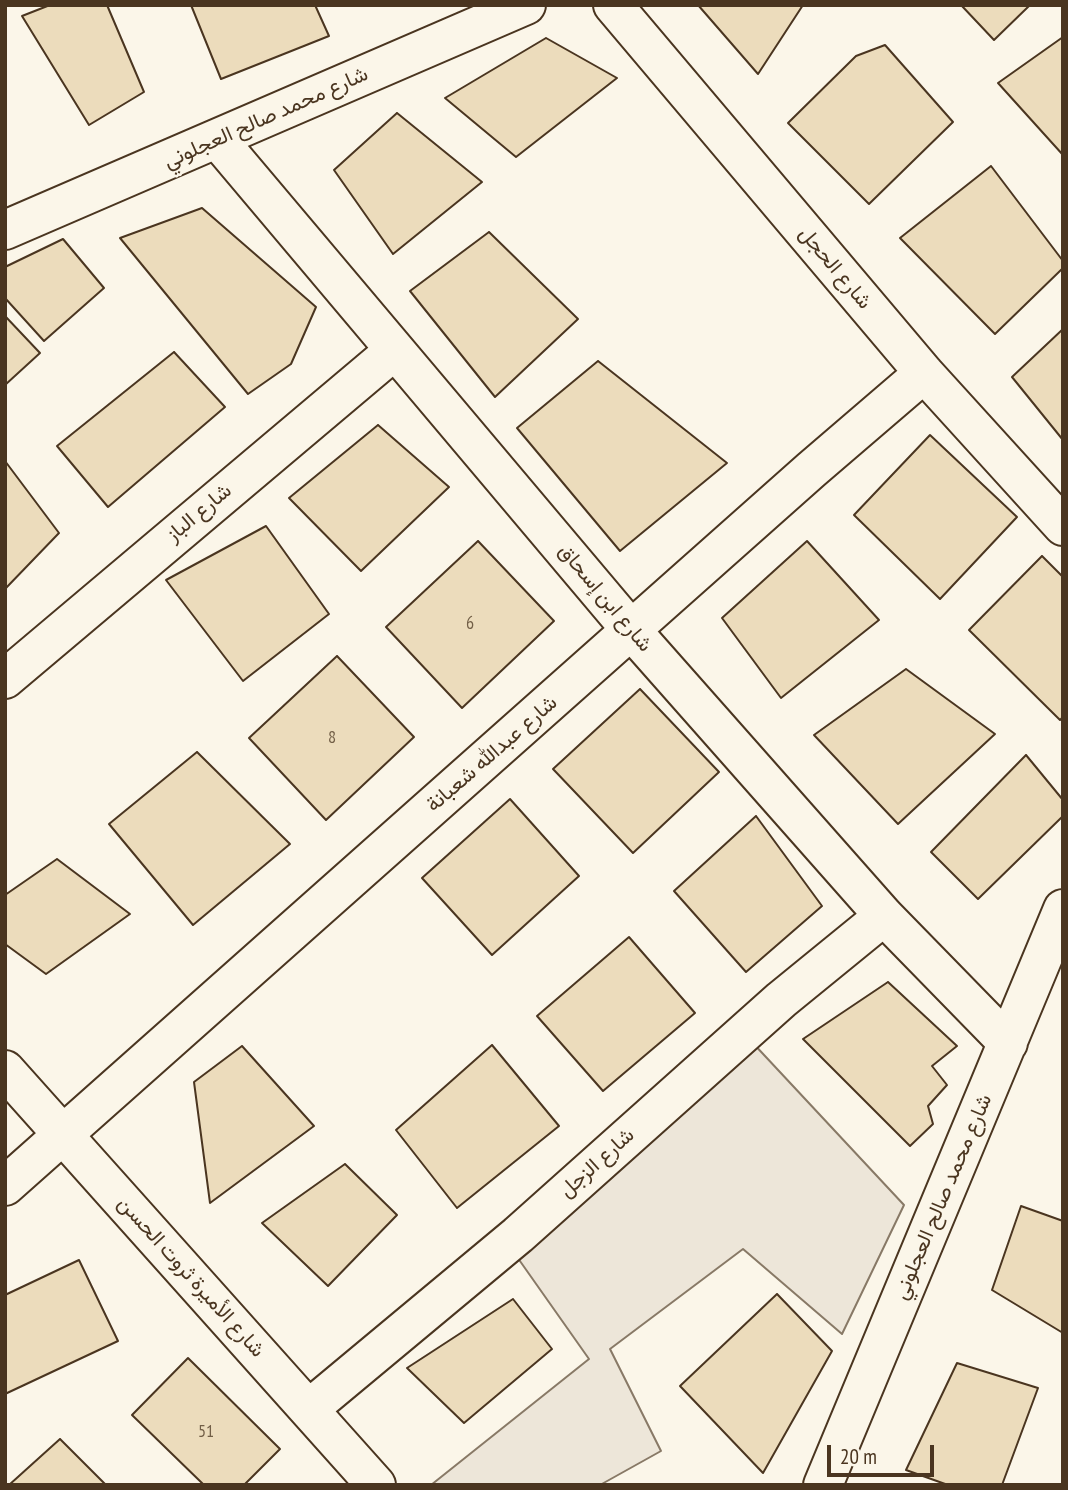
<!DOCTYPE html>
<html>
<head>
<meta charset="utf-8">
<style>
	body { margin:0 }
	#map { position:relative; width:1068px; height:1490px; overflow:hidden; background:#fbf6e9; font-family:"PT Sans Narrow",sans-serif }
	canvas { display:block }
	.frame { position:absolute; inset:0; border:7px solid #4a3520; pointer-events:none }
	.scale { position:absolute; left:827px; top:1445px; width:107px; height:32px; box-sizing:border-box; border:4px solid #4a3520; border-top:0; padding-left:9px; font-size:21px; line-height:24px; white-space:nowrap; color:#4a3520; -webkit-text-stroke:5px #fbf6e9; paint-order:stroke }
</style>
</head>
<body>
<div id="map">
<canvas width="1068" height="1490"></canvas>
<div class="frame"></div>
<div class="scale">20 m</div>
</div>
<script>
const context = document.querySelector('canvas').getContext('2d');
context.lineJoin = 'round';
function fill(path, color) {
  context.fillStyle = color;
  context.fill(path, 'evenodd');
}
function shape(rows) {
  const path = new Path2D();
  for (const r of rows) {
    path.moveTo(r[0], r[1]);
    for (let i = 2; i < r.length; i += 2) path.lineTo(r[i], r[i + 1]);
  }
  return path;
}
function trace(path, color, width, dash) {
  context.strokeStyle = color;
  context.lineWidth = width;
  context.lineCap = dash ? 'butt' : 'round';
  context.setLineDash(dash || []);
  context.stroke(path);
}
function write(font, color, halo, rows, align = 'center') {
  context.font = font + ' "PT Sans Narrow",Vazirmatn,sans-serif';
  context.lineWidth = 5;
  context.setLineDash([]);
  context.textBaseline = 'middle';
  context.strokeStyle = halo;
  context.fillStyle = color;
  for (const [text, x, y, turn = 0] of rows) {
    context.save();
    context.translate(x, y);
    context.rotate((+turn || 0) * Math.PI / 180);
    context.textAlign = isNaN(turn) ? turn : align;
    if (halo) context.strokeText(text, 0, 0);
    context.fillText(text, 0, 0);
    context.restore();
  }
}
const green = shape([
	[751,1041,904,1205,842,1334,743,1249,610,1349,661,1451,600,1485,431,1485,589,1359,515,1254,751,1041]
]);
const building = shape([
	[50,5,107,5,144,92,89,125,22,16,50,5],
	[191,5,315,5,329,36,221,79,191,5],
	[698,5,803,5,758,74,698,5],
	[961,5,1030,5,994,40,961,5],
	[1063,37,1063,155,998,83,1063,37],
	[546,38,617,78,516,157,445,98,546,38],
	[885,45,953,122,869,204,788,123,856,56,885,45],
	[397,113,482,182,393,254,334,170,397,113],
	[991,166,1063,261,1063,268,995,334,900,238,991,166],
	[202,208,316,307,291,364,248,394,120,238,202,208],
	[489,232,578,319,495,397,410,291,489,232],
	[63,239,104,288,44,341,5,298,5,267,63,239],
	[5,316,40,353,5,385,5,316],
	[1063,329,1063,440,1012,377,1063,329],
	[174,352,225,407,108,507,57,446,174,352],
	[598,361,727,463,620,551,517,428,598,361],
	[378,425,449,487,361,571,289,498,378,425],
	[930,435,1017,517,940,599,854,515,930,435],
	[5,461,59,533,5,589,5,461],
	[266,526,329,614,243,681,166,580,266,526],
	[478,541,554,621,462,708,386,627,478,541],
	[807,541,879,620,781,698,722,618,807,541],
	[1042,556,1063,577,1063,717,1060,720,969,630,1042,556],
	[337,656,414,737,326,820,249,738,337,656],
	[906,669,995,734,898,824,814,735,906,669],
	[640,689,719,772,633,853,553,769,640,689],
	[197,752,290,844,193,925,109,824,197,752],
	[1026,755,1063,800,1063,816,978,899,931,852,1026,755],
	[510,799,579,876,492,955,422,878,510,799],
	[756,816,822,906,746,972,674,891,756,816],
	[57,859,130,914,46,974,5,944,5,895,57,859],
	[629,937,695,1013,603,1091,537,1016,629,937],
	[888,982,957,1046,932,1066,947,1085,928,1106,933,1124,910,1146,803,1039,888,982],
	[492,1045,559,1126,457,1208,396,1130,492,1045],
	[242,1046,314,1126,210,1203,194,1082,242,1046],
	[345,1164,397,1215,328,1286,262,1223,345,1164],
	[1021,1206,1063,1221,1063,1333,992,1290,1021,1206],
	[79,1260,118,1341,5,1394,5,1295,79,1260],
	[777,1294,832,1351,763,1473,680,1386,777,1294],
	[513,1299,552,1349,464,1423,407,1368,513,1299],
	[188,1358,280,1449,244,1485,204,1485,132,1415,188,1358],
	[957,1363,1038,1388,1002,1485,948,1485,906,1470,957,1363],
	[60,1439,106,1485,9,1485,60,1439]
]);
const minor = shape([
	[613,5,924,373,1063,526],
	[218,140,632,631,884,916,1008,1043],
	[5,230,526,5],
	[5,679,395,350],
	[5,1070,376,1485],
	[5,1186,811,470,924,373],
	[309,1409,518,1235,781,1000,884,916],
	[823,1485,1063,909]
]);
const numberNames = [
	["6",470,624],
	["8",332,738],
	["51",206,1432]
];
const streetNames = [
	["شارع محمد صالح العجلوني",266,118,-24],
	["شارع الحجل",835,268,50],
	["شارع الباز",199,513,-40],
	["شارع ابن إسحاق",605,598,50],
	["شارع عبدالله شعبانة",492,754,-41],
	["شارع الزجل",597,1163,-42],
	["شارع محمد صالح العجلوني",943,1197,-67],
	["شارع الأميرة ثروت الحسن",191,1277,48]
];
fill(green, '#ede6d9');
trace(green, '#887966', 2);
fill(building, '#ecdcbc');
trace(building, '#4a3520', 2);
trace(minor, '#4a3520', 42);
trace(minor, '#fbf6e9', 38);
write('18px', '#725f47', null, numberNames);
write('21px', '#4a3520', '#fbf6e9', streetNames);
</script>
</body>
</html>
